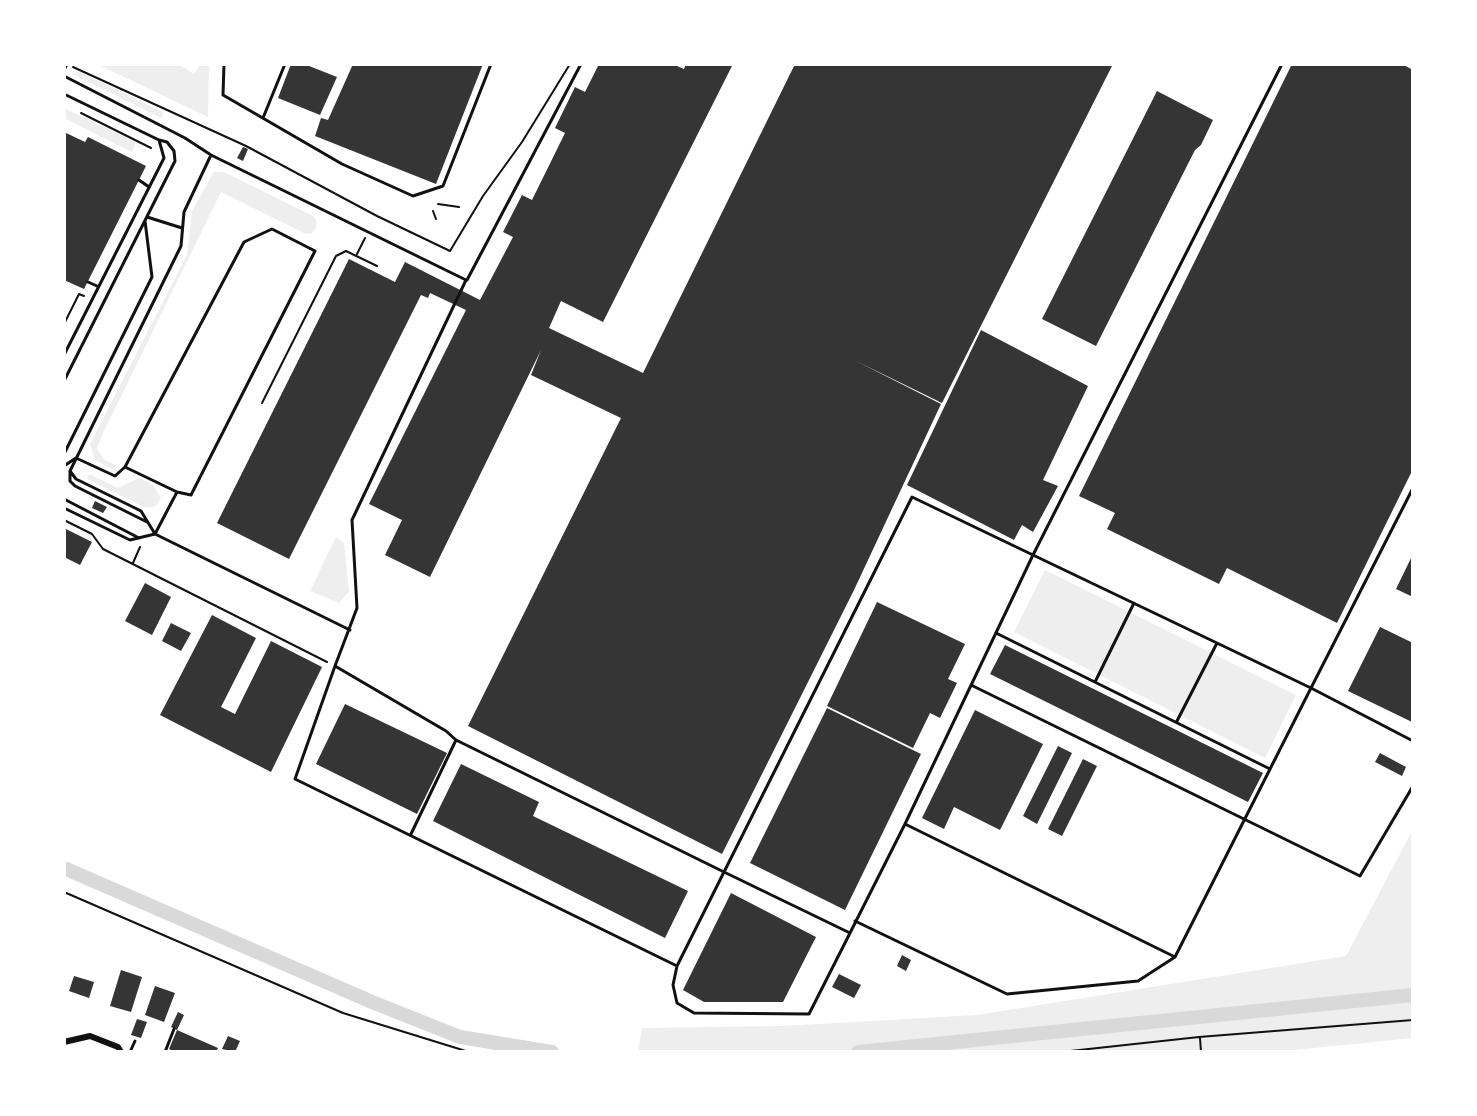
<!DOCTYPE html>
<html>
<head>
<meta charset="utf-8">
<style>
	body { margin:0 }
	#map { position:relative; width:1477px; height:1116px; overflow:hidden; background:#fff; font-family:"Varela Round",sans-serif }
	canvas { display:block }
	.frame { position:absolute; inset:0; border:66px solid #fff; pointer-events:none }
</style>
</head>
<body>
<div id="map">
<canvas width="1477" height="1116"></canvas>
<div class="frame"></div>
</div>
<script>
const context = document.querySelector('canvas').getContext('2d');
context.lineJoin = 'round';
function fill(path, color) {
  context.fillStyle = color;
  context.fill(path, 'evenodd');
}
function shape(rows) {
  const path = new Path2D();
  for (const r of rows) {
    path.moveTo(r[0], r[1]);
    for (let i = 2; i < r.length; i += 2) path.lineTo(r[i], r[i + 1]);
  }
  return path;
}
function trace(path, color, width, dash) {
  context.strokeStyle = color;
  context.lineWidth = width;
  context.lineCap = dash ? 'butt' : 'round';
  context.setLineDash(dash || []);
  context.stroke(path);
}
const green = shape([
	[178,64,194,74,201,64,209,64,208,117,99,65],
	[81,72,164,113,161,118,71,73],
	[64,108,136,143,132,152,64,118],
	[214,172,224,172,313,216,317,222,316,228,311,234,304,233,221,192,103,433,97,448,104,460,116,465,116,468,112,469,95,460,90,444,187,255,192,211],
	[89,474,118,488,139,478,153,485,161,498,156,506,146,508,87,479],
	[336,537,344,543,349,591,339,603,310,591],
	[1045,570,1296,695,1265,758,1014,632],
	[1413,829,1413,1038,1275,1052,638,1052,642,1028,783,1026,977,1015,1346,956]
]);
const canal = shape([
	[64,868,372,1002,460,1037,552,1052],
	[858,1052,1413,995]
]);
const building = shape([
	[291,64,304,64,337,77,320,115,278,98],
	[353,64,483,64,436,184,315,136,321,118,328,120],
	[599,64,678,64,677,66,684,69,686,64,733,64,603,322,561,301,549,328,643,373,795,64,1113,64,942,403,856,361,941,404,854,590,722,854,468,726,621,418,531,375,541,350,430,577,385,555,402,520,369,504,466,310,430,293,428,298,421,295,289,559,217,523,349,259,395,282,405,262,480,300,513,237,503,232,522,195,532,200,565,133,555,128,575,87,585,92],
	[1292,64,1402,64,1413,70,1413,469,1337,623,1227,568,1219,584,1107,529,1115,513,1079,496],
	[1157,91,1213,120,1201,145,1195,150,1096,346,1042,319],
	[64,132,85,142,88,137,146,166,84,289,64,280],
	[243,147,248,149,243,161,237,158],
	[981,330,1088,386,1043,480,1058,486,1033,532,1022,525,1014,540,907,485],
	[95,501,107,507,103,513,92,508],
	[64,528,92,542,80,565,64,557],
	[1413,554,1413,597,1396,589],
	[145,583,171,597,152,635,125,621],
	[877,602,965,644,948,679,957,683,940,718,930,713,913,748,827,706],
	[212,615,256,638,221,707,235,714,271,641,322,667,271,772,160,715],
	[171,623,191,633,181,651,162,641],
	[1380,627,1413,643,1412,722,1348,691],
	[1005,645,1263,773,1248,802,990,674],
	[345,704,447,753,417,814,316,764],
	[827,708,921,754,845,910,750,863],
	[975,710,1043,744,1000,830,954,807,944,829,922,818],
	[1058,746,1072,753,1037,824,1023,816],
	[1380,753,1406,767,1402,776,1375,762],
	[1083,759,1097,766,1062,836,1048,829],
	[461,764,539,802,533,816,688,891,665,938,433,821],
	[731,893,816,937,783,1002,704,1002,683,990],
	[902,955,911,960,906,971,897,966],
	[121,970,142,977,131,1012,110,1006],
	[839,974,861,985,854,998,832,987],
	[74,976,94,982,89,998,69,991],
	[155,986,175,993,164,1022,145,1015],
	[178,1012,184,1015,177,1030,171,1027],
	[137,1019,147,1022,141,1038,131,1035],
	[177,1030,218,1048,216,1052,176,1052,169,1049],
	[228,1036,240,1041,235,1052,222,1049]
]);
const path = shape([
	[73,67,246,146,377,216,450,251,483,196,522,142,570,64],
	[81,113,151,148],
	[438,204,459,207],
	[433,211,436,219],
	[357,254,365,238],
	[64,324,79,294,84,296],
	[262,403,336,256,346,251,377,266],
	[64,520,92,534,103,549,327,662],
	[133,563,140,547],
	[64,892,343,1013,469,1052],
	[1200,1038,1201,1052],
	[1061,1052,1199,1037,1413,1020]
]);
const service = shape([
	[224,64,223,95,342,164,413,196,443,186,491,64],
	[1282,64,1033,555,1311,688,1413,488],
	[64,70,67,64],
	[64,76,185,138,211,155,466,280,352,520,357,608,335,666,446,731,456,740,724,872,677,966,295,779,335,666],
	[64,94,159,140,164,158,64,355],
	[263,118,285,64],
	[139,180,149,187],
	[147,217,182,228],
	[467,280,581,64],
	[88,282,97,286],
	[64,381,175,161,174,151,167,142,159,140],
	[64,454,152,277,145,221],
	[64,466,76,458,115,476,125,467],
	[70,471,76,479,141,511,155,534,350,630],
	[64,499,139,538],
	[64,508,130,540,155,534,177,492,125,467,244,242,272,229,315,251,191,495,177,492],
	[147,522,75,486,70,481,70,471,181,246,184,212,211,155],
	[996,633,1270,769],
	[1095,682,1134,603],
	[971,685,1360,876,1413,786],
	[1177,721,1217,643],
	[905,824,1033,555,912,497,724,872,850,933,905,824,1175,957,1311,688,1413,741],
	[411,834,456,740],
	[855,921,1007,994,1138,981,1175,957],
	[677,966,673,985,677,1003,694,1013,809,1014,850,933],
	[130,1052,135,1041],
	[165,1052,174,1029]
]);
const minor = shape([
	[64,1042,90,1036,118,1047,121,1052]
]);
fill(green, '#eee');
trace(canal, '#d9d9d9', 14);
fill(building, '#353535');
trace(path, '#111', 2);
trace(service, '#111', 3);
trace(minor, '#111', 6);
</script>
</body>
</html>
